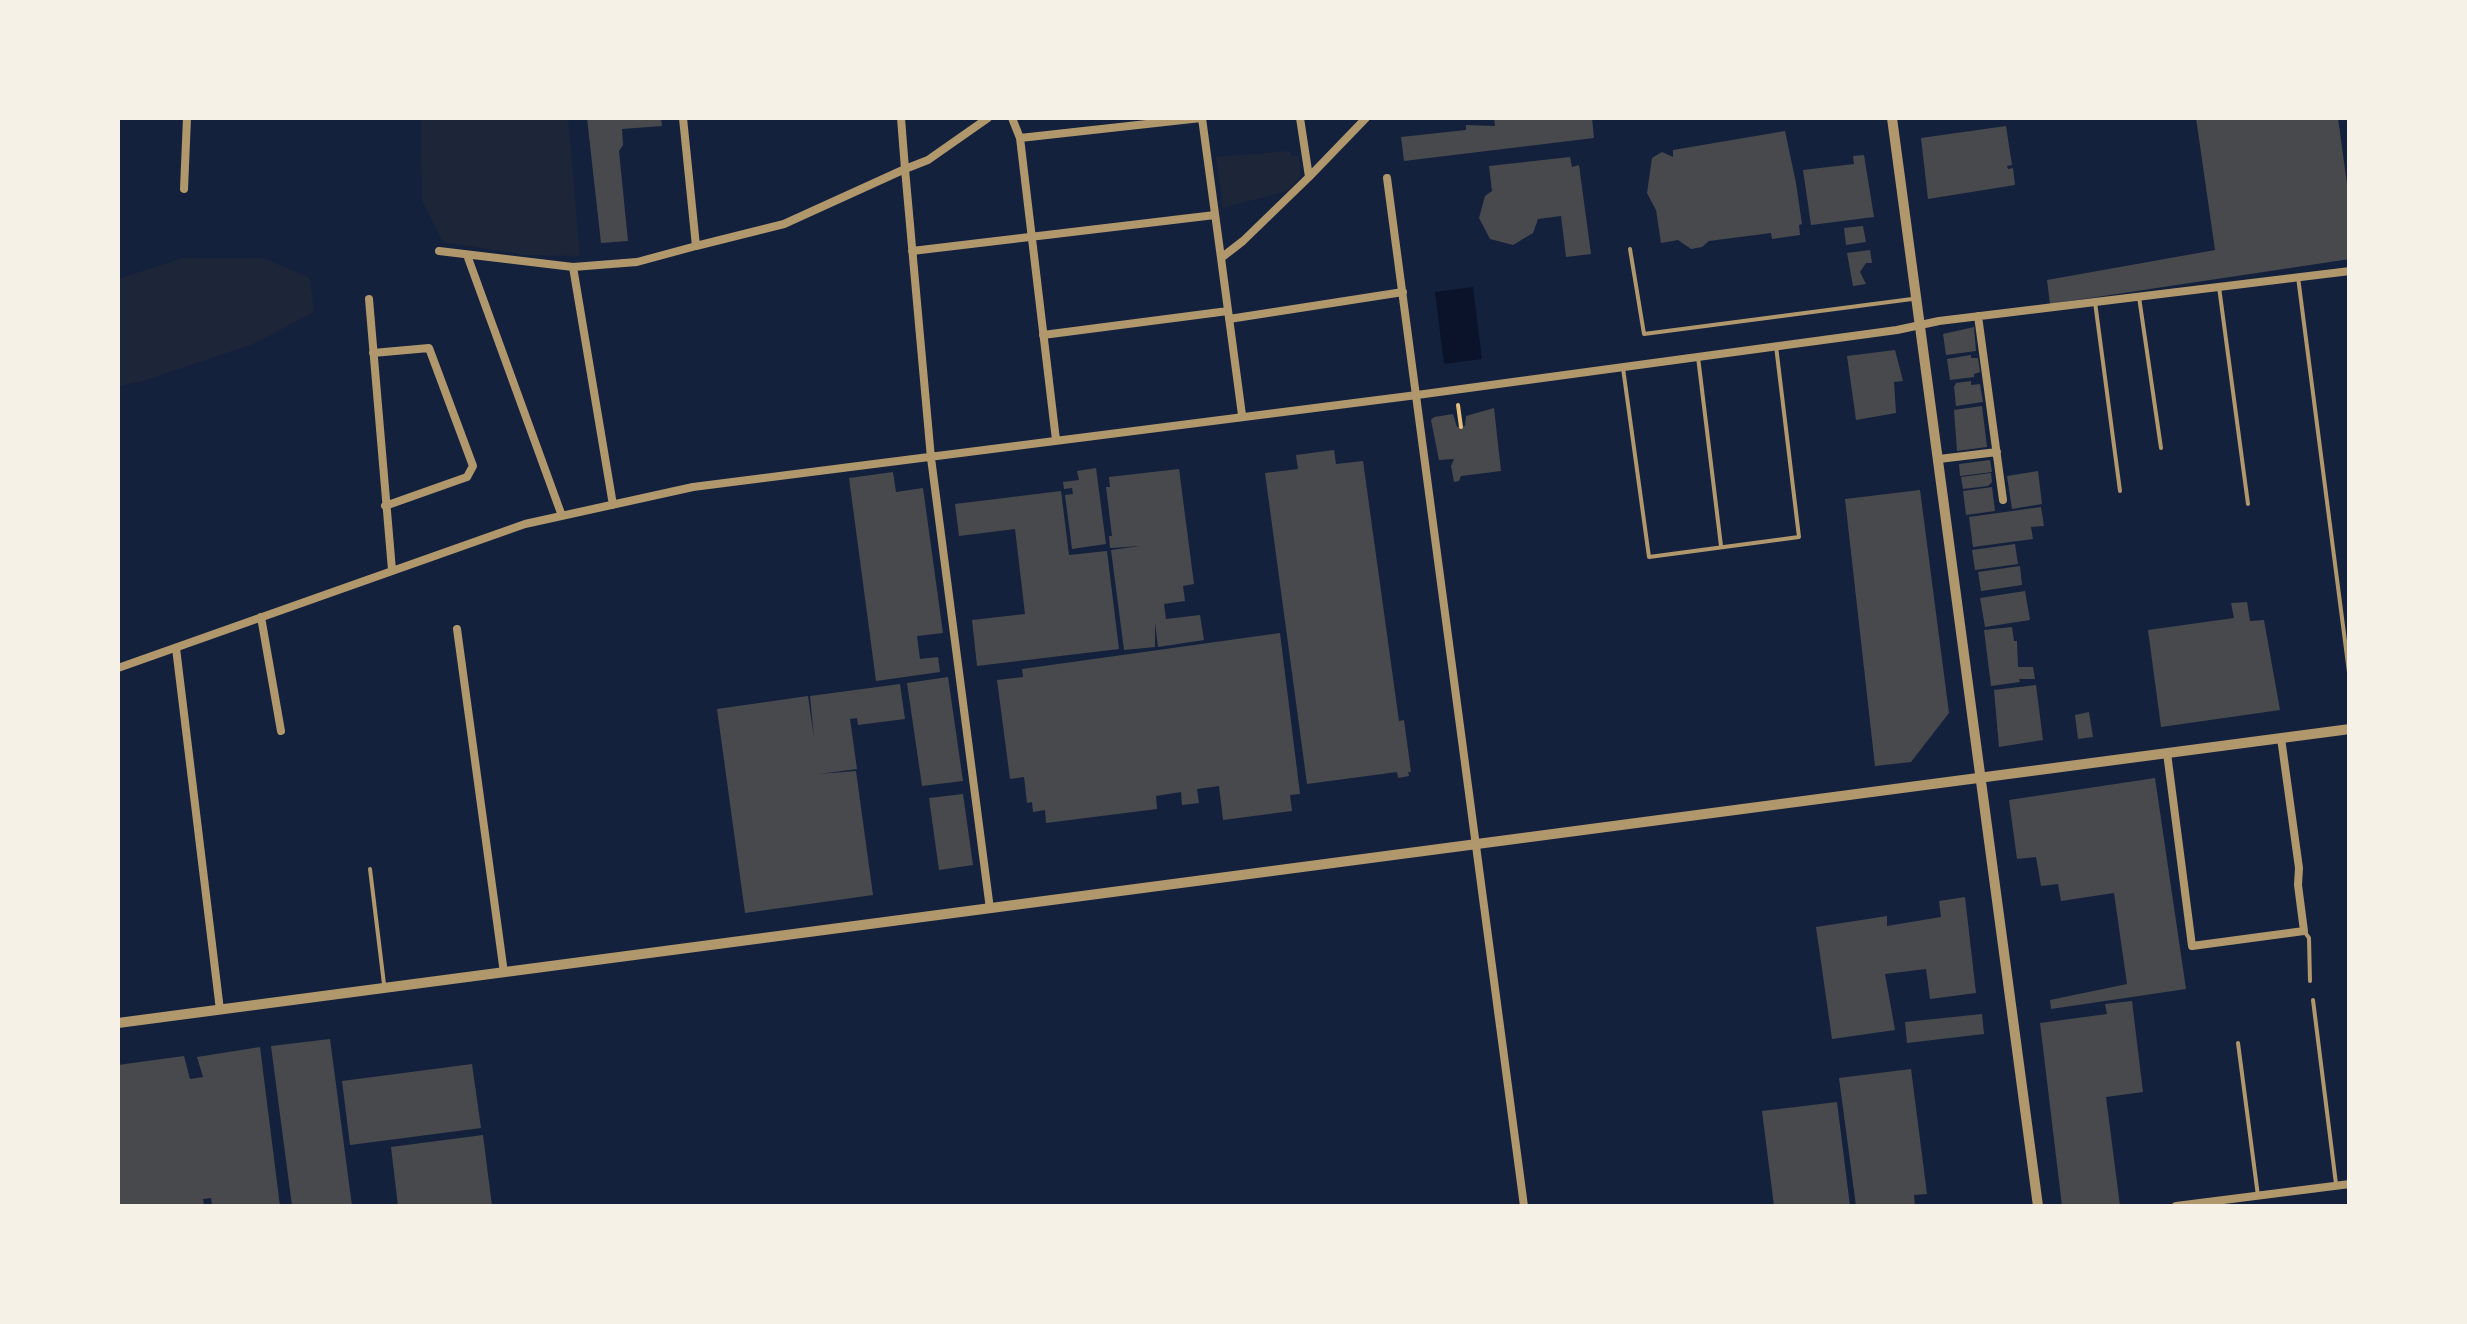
<!DOCTYPE html>
<html>
<head>
<meta charset="utf-8">
<style>
	body { margin:0 }
	#map { position:relative; width:2467px; height:1324px; overflow:hidden; background:#14213d; font-family:Manrope,sans-serif }
	canvas { display:block }
	.frame { position:absolute; inset:0; border:120px solid #f6f1e7; pointer-events:none }
</style>
</head>
<body>
<div id="map">
<canvas width="2467" height="1324"></canvas>
<div class="frame"></div>
</div>
<script>
const context = document.querySelector('canvas').getContext('2d');
context.lineJoin = 'round';
function fill(path, color) {
  context.fillStyle = color;
  context.fill(path, 'evenodd');
}
function shape(rows) {
  const path = new Path2D();
  for (const r of rows) {
    path.moveTo(r[0], r[1]);
    for (let i = 2; i < r.length; i += 2) path.lineTo(r[i], r[i + 1]);
  }
  return path;
}
function trace(path, color, width, dash) {
  context.strokeStyle = color;
  context.lineWidth = width;
  context.lineCap = dash ? 'butt' : 'round';
  context.setLineDash(dash || []);
  context.stroke(path);
}
const green = shape([
	[421,118,568,118,580,256,525,255,443,242,422,200],
	[1290,151,1292,156,1299,156,1301,170,1300,177,1287,191,1223,208,1216,157],
	[183,258,263,258,310,278,314,312,253,344,143,381,118,386,118,279]
]);
const water = shape([
	[1473,287,1482,359,1444,364,1435,292]
]);
const building = shape([
	[587,118,661,118,662,126,622,129,623,145,619,151,628,241,601,243],
	[1494,118,1592,118,1594,138,1404,161,1401,137,1466,130,1466,125,1495,126],
	[2196,118,2338,118,2350,206,2350,259,2050,304,2047,280,2215,250],
	[2006,126,2012,165,2007,166,2008,169,2013,168,2015,185,1928,199,1921,138],
	[1785,131,1796,183,1802,224,1799,225,1800,235,1772,239,1771,233,1709,241,1702,247,1691,249,1678,240,1661,243,1656,210,1647,193,1652,158,1662,152,1673,157,1673,150],
	[1864,155,1874,217,1811,225,1803,170,1854,164,1853,156],
	[1570,157,1572,167,1579,165,1591,254,1566,257,1561,216,1538,219,1533,233,1513,245,1490,239,1479,218,1485,196,1492,191,1489,166],
	[1863,226,1866,242,1846,245,1844,228],
	[1870,250,1872,263,1866,263,1860,272,1866,284,1853,286,1847,253],
	[1974,327,1976,351,1946,355,1943,334],
	[1895,350,1903,381,1894,382,1896,413,1856,420,1847,356],
	[1971,355,1971,358,1978,358,1980,372,1974,374,1974,377,1950,380,1947,359],
	[1971,381,1971,385,1980,384,1983,402,1956,406,1954,387,1956,383],
	[1982,406,1987,447,1957,451,1954,410],
	[1494,408,1501,471,1461,476,1459,481,1454,482,1451,466,1454,459,1439,460,1431,420,1434,417,1453,414,1457,427,1465,426,1466,416],
	[1334,450,1336,464,1363,461,1399,721,1404,720,1411,772,1408,772,1409,776,1398,778,1397,772,1307,784,1265,473,1298,469,1296,455],
	[1990,460,1992,472,1960,476,1959,464],
	[1096,468,1106,544,1072,549,1065,495,1073,494,1072,488,1064,489,1063,482,1079,480,1077,471],
	[1179,469,1194,584,1183,586,1185,601,1164,604,1166,619,1200,615,1204,640,1158,647,1155,623,1155,647,1124,650,1111,550,1140,546,1110,548,1109,536,1112,536,1106,487,1110,487,1109,477],
	[2038,471,2042,504,2012,509,2007,476],
	[893,472,896,492,923,488,943,633,917,636,920,659,938,657,940,672,876,681,849,478],
	[1991,473,1992,482,1988,486,1963,489,1961,477],
	[1992,487,1995,511,1966,515,1963,491],
	[1920,490,1949,713,1911,762,1875,766,1845,499],
	[1061,491,1069,555,1107,551,1119,649,977,666,972,620,1025,614,1015,529,959,536,955,504],
	[2041,507,2044,526,2031,527,2033,539,1973,547,1969,517],
	[2015,544,2018,564,1975,570,1972,550],
	[2020,566,2022,585,1981,591,1978,572],
	[2025,591,2030,620,1985,627,1980,598],
	[2247,602,2250,621,2264,620,2280,710,2161,727,2148,630,2234,618,2231,603],
	[2012,627,2014,641,2017,641,2018,667,2033,667,2035,679,2019,679,2020,682,1991,686,1984,630],
	[1280,633,1300,794,1290,795,1292,811,1223,820,1219,786,1197,789,1199,803,1182,805,1181,792,1156,796,1157,809,1046,823,1045,810,1033,812,1032,802,1027,803,1024,777,1010,779,997,680,1023,677,1022,669],
	[948,677,963,781,922,786,907,683],
	[900,684,905,719,858,725,857,718,850,719,857,769,819,774,856,771,873,895,745,913,717,709,808,696,814,738,810,696],
	[2036,685,2043,740,1999,747,1994,690],
	[2089,712,2093,737,2078,739,2075,715],
	[2155,778,2186,989,2051,1009,2050,1000,2127,984,2114,893,2061,901,2058,884,2041,886,2036,857,2017,859,2009,800],
	[963,794,973,865,939,870,929,798],
	[1965,897,1976,993,1930,999,1926,969,1885,974,1895,1030,1832,1039,1816,927,1887,916,1887,926,1941,917,1939,901],
	[2132,1001,2143,1092,2106,1097,2120,1206,2062,1206,2040,1023,2107,1014,2105,1004],
	[1982,1014,1984,1034,1907,1043,1905,1022],
	[330,1039,352,1206,292,1206,271,1046],
	[260,1047,280,1206,212,1206,211,1198,203,1199,204,1206,118,1206,118,1065,184,1056,190,1079,203,1077,197,1057],
	[472,1064,481,1128,350,1145,342,1081],
	[1911,1069,1927,1194,1914,1195,1915,1206,1856,1206,1839,1078],
	[1837,1102,1850,1206,1774,1206,1762,1111],
	[483,1135,492,1206,398,1206,391,1147]
]);
const path = shape([
	[1458,405,1461,427]
]);
const service = shape([
	[1630,249,1644,334,1912,299],
	[2298,277,2350,680],
	[2219,287,2248,504],
	[2139,297,2161,448],
	[2095,302,2120,491],
	[1698,357,1721,546],
	[1623,368,1649,557,1799,537,1776,346],
	[370,869,384,984],
	[2304,931,2309,938,2310,981],
	[2313,1000,2336,1184],
	[2238,1043,2258,1196]
]);
const minor = shape([
	[683,118,696,246,784,224,905,169,901,118],
	[988,118,928,160,905,169,931,458,990,909],
	[1012,118,1020,138,1056,440],
	[1202,118,1221,258],
	[1020,138,1201,118],
	[1309,177,1366,118],
	[1387,178,1524,1206],
	[184,189,187,118],
	[439,251,573,267,637,262,696,246],
	[912,251,1215,215],
	[467,255,562,516],
	[573,267,613,505],
	[369,299,392,570],
	[1978,316,2003,500],
	[1229,319,1403,292],
	[1043,335,1228,311],
	[373,353,429,348,473,466,467,477,385,506],
	[1242,415,1221,258,1243,241,1309,177,1300,118],
	[1939,459,1997,452],
	[261,617,281,731],
	[457,629,504,973],
	[176,648,220,1010],
	[118,668,525,524,693,487,1417,395,1897,330,1939,321,2350,271],
	[2167,753,2192,946,2304,931,2298,885,2299,868,2281,738],
	[2176,1206,2350,1184]
]);
const tertiary = shape([
	[1892,118,2038,1206],
	[118,1023,2350,729]
]);
fill(green, '#1d2539');
fill(water, '#0b132b');
fill(building, '#48494c');
trace(path, '#e5c07b', 4);
trace(service, '#b1986c', 4);
trace(minor, '#b1986c', 8);
trace(tertiary, '#b1986c', 10);
</script>
</body>
</html>
